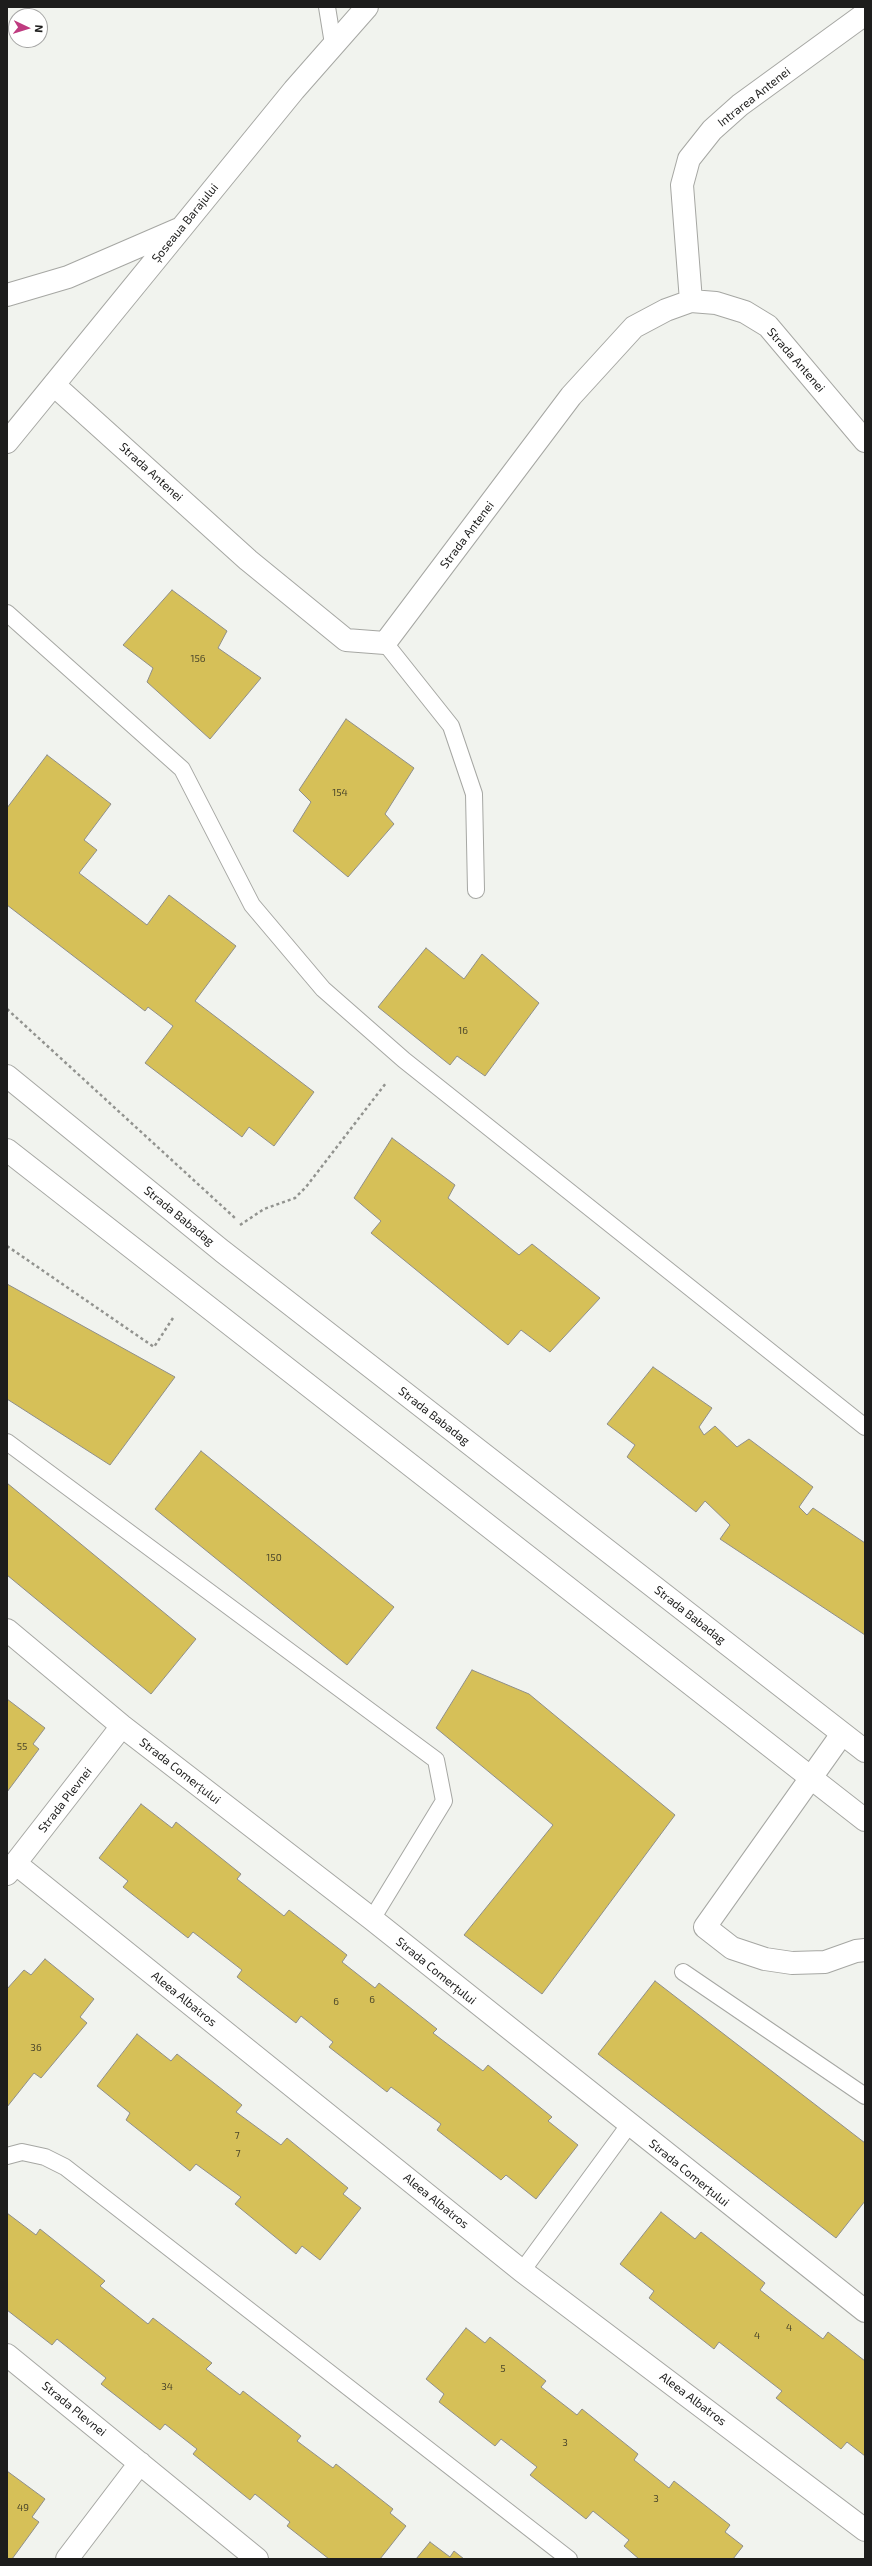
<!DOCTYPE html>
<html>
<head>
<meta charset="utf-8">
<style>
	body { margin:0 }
	#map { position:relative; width:872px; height:2566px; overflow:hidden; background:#f1f3ee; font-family:"Exo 2",sans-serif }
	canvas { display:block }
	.frame { position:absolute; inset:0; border:8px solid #1d1d1c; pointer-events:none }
	.north { position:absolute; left:8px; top:8px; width:40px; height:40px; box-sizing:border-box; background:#fff; border:1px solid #a5a5a4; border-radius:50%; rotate:94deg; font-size:11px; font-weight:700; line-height:16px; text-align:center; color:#1d1d1c }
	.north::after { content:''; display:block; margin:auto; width:14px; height:18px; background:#bf3b80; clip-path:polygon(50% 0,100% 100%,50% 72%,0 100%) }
</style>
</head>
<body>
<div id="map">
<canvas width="872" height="2566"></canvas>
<div class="frame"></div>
<div class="north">N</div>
</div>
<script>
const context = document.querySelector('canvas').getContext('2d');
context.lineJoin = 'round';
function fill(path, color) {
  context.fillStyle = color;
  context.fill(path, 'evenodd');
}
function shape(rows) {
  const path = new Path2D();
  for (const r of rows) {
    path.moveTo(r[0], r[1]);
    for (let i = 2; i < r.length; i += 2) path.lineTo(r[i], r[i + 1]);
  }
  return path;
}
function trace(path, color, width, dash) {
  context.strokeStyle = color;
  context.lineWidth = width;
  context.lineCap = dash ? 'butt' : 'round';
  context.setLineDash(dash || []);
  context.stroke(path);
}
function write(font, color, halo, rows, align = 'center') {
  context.font = font + ' "Exo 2",sans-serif';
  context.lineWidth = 3.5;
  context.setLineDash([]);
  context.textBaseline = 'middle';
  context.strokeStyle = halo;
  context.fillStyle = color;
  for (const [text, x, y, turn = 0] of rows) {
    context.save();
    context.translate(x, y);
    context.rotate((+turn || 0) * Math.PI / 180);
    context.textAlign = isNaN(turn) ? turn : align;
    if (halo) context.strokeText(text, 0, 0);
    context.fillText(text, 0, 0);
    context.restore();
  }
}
const building = shape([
	[172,590,227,631,218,648,261,678,210,739,147,682,153,668,123,645,172,590],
	[346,719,414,768,385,814,394,824,348,877,293,831,311,802,299,790,346,719],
	[47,755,111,804,84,840,97,850,79,873,147,925,169,895,236,946,195,1001,314,1092,274,1146,249,1127,242,1137,145,1063,173,1026,148,1007,145,1011,7,905,7,808,47,755],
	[426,948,464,979,482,954,539,1003,485,1076,457,1056,450,1065,378,1007,426,948],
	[392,1138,455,1185,448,1198,519,1255,532,1244,600,1298,550,1352,521,1330,508,1345,371,1233,381,1221,354,1198,392,1138],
	[7,1284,175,1377,110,1465,7,1399,7,1284],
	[653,1367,712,1408,699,1427,704,1435,715,1426,737,1447,749,1439,813,1487,799,1507,807,1515,813,1508,865,1543,865,1635,720,1539,730,1525,705,1501,696,1512,627,1457,635,1445,607,1424,653,1367],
	[201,1451,394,1607,347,1665,155,1509,201,1451],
	[7,1483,196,1639,151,1694,7,1575,7,1483],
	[472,1670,529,1694,675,1815,542,1994,464,1935,553,1825,436,1728,472,1670],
	[7,1699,45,1728,33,1744,39,1749,7,1792,7,1699],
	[141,1804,172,1828,176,1822,241,1874,237,1879,284,1916,289,1910,347,1955,342,1962,375,1988,379,1983,437,2029,433,2033,483,2071,488,2065,552,2117,548,2121,578,2145,536,2199,506,2175,501,2180,437,2130,441,2124,391,2087,387,2092,329,2047,333,2042,301,2016,296,2023,237,1977,242,1970,193,1932,188,1938,123,1887,128,1881,99,1858,141,1804],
	[45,1959,94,1999,80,2017,87,2023,41,2078,34,2073,7,2107,7,1989,24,1970,31,1975,45,1959],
	[655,1981,865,2143,865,2201,836,2238,598,2054,655,1981],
	[137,2034,171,2061,177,2054,242,2105,236,2112,281,2145,287,2138,348,2188,343,2194,361,2208,320,2260,302,2246,296,2254,235,2204,241,2197,196,2164,190,2171,126,2120,130,2113,97,2086,137,2034],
	[661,2212,695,2239,701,2232,765,2283,760,2290,823,2339,828,2332,865,2361,865,2456,847,2442,841,2449,776,2398,782,2391,719,2342,714,2349,649,2298,654,2291,620,2264,661,2212],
	[7,2213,36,2235,40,2229,105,2281,100,2286,148,2324,153,2318,212,2363,206,2369,240,2395,243,2391,301,2436,297,2441,333,2468,336,2464,393,2509,390,2513,406,2526,380,2559,329,2559,287,2526,290,2522,255,2494,250,2500,193,2454,197,2449,165,2424,160,2430,101,2384,106,2378,57,2339,52,2345,7,2310,7,2213],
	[466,2328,485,2343,490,2337,546,2381,541,2387,577,2415,582,2409,638,2454,634,2460,669,2488,674,2481,730,2525,725,2532,743,2546,733,2559,639,2559,624,2546,629,2540,593,2511,586,2519,530,2475,537,2467,501,2439,495,2446,439,2402,444,2394,426,2379,466,2328],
	[7,2471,45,2499,32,2517,39,2522,12,2559,7,2559,7,2471],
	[430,2542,450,2557,454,2551,464,2559,416,2559,430,2542]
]);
const path = shape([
	[7,1009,235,1218],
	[240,1225,264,1209,295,1198,306,1187,386,1083],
	[7,1246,154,1347,173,1318]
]);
const service = shape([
	[327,7,333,44],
	[7,613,182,769,252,905,323,989,404,1060,865,1427],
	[385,643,451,726,474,794,476,890],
	[7,1442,436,1760,444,1801,372,1919],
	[683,1972,865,2096],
	[7,2156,22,2152,45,2157,65,2167,569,2559],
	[522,2271,629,2125]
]);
const minor = shape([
	[691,301,682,185,689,159,712,130,740,105,865,14],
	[54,385,248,560,346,640,385,643,571,396,634,327,666,310,691,301,716,303,745,312,768,326,865,441],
	[7,1630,122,1726,372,1919,865,2311],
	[842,1734,705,1927,732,1948,765,1959,792,1963,825,1962,856,1951,865,1950],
	[15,1863,522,2271,865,2530],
	[7,1874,122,1726],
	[7,2355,257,2559],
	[67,2559,140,2463]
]);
const primary = shape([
	[7,1076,222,1251,865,1751],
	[7,1150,865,1820]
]);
const trunk = shape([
	[7,295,68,277,179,229],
	[7,442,294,90,367,7]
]);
const numberNames = [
	["156",198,659],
	["154",340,793],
	["16",463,1031],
	["150",274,1558],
	["55",22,1747],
	["6",372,2000],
	["6",336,2002],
	["36",36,2048],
	["7",237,2136],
	["7",238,2154],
	["4",789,2328],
	["4",757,2336],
	["5",503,2369],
	["34",167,2387],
	["3",565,2443],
	["3",656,2499],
	["49",23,2508]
];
const streetNames = [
	["Intrarea Antenei",754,97,-38],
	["Șoseaua Barajului",185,223,-51],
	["Strada Antenei",796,360,49],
	["Strada Antenei",151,472,42],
	["Strada Antenei",467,535,-53],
	["Strada Babadag",179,1216,39],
	["Strada Babadag",434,1416,38],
	["Strada Babadag",690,1615,38],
	["Strada Comerțului",180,1771,38],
	["Strada Plevnei",65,1800,-52],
	["Strada Comerțului",436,1971,39],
	["Aleea Albatros",184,1999,39],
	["Strada Comerțului",689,2173,39],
	["Aleea Albatros",436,2201,39],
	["Aleea Albatros",693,2399,37],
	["Strada Plevnei",74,2409,39]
];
fill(building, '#d6c058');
trace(building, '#8f8e89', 1);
trace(service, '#a6a7a3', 18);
trace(minor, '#a6a7a3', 24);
trace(primary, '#a6a7a3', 24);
trace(trunk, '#a6a7a3', 24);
trace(path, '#92938f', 2.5, [3, 3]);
trace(service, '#fff', 16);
trace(minor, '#fff', 22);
trace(primary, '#fff', 22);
trace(trunk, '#fff', 22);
write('10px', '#4b462b', null, numberNames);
write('12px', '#1d1d1c', '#fff', streetNames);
</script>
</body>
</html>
